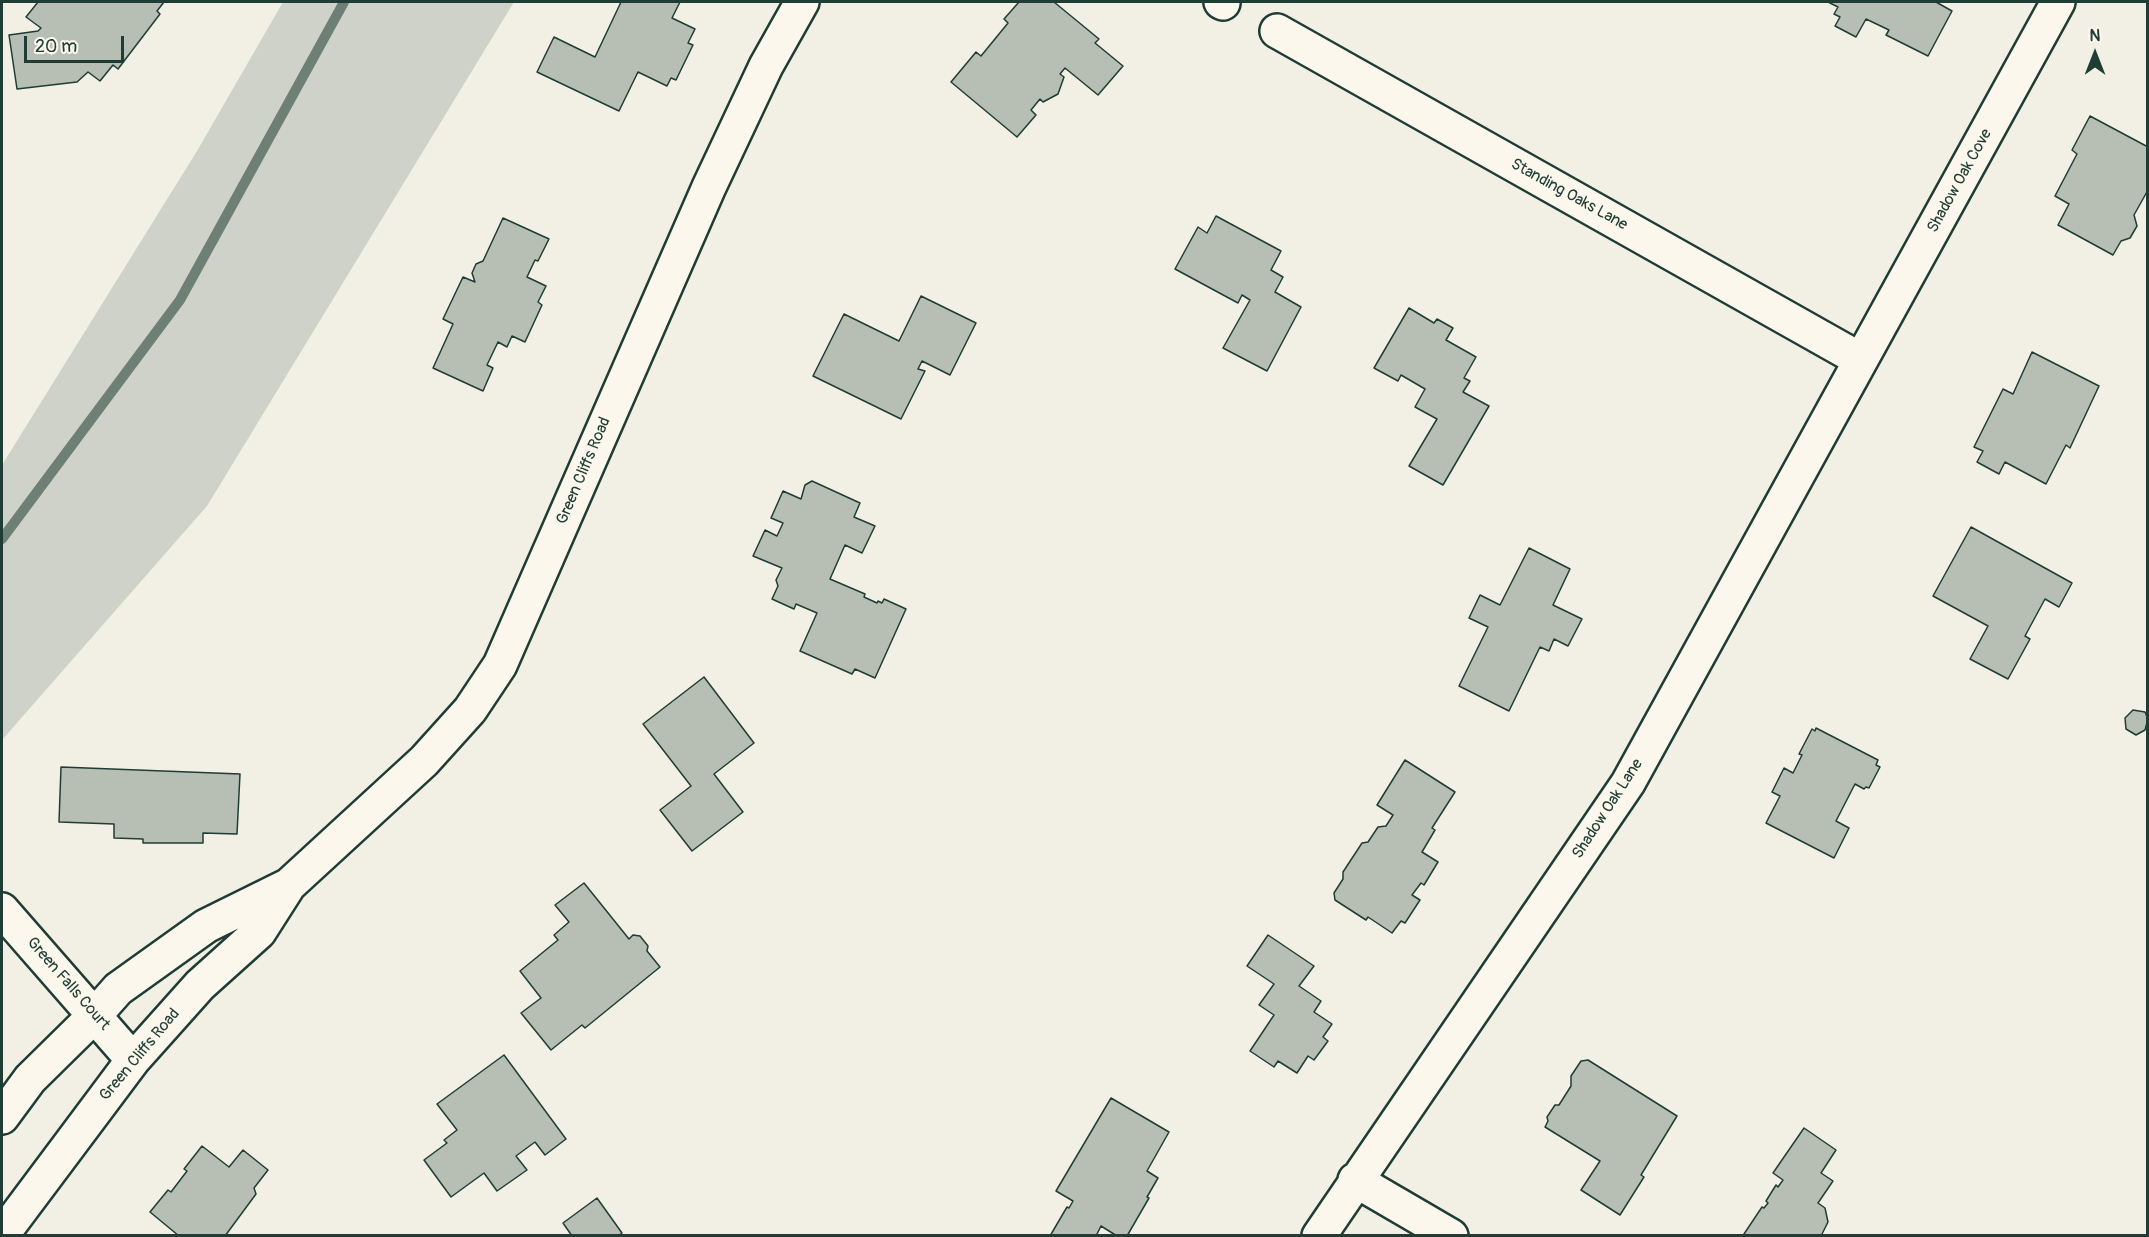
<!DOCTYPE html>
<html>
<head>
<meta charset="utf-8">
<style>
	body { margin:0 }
	#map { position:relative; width:2149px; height:1237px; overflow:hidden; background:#f2f0e5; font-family:Pangolin,sans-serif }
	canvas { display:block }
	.frame { position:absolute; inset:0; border:3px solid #1f3d34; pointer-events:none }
	.north { position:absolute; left:2065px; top:24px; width:60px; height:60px; -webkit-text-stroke:4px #fbf7ec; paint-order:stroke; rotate:0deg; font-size:16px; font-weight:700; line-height:24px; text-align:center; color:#1f3d34 }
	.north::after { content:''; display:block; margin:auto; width:21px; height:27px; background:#1f3d34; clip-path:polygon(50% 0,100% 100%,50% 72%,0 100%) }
	.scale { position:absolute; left:24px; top:36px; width:100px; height:27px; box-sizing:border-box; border:3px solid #1f3d34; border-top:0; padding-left:8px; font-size:18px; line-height:21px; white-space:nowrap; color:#1f3d34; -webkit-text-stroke:4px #fbf7ec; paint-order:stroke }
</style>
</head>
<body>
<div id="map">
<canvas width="2149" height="1237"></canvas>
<div class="frame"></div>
<div class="north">N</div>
<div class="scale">20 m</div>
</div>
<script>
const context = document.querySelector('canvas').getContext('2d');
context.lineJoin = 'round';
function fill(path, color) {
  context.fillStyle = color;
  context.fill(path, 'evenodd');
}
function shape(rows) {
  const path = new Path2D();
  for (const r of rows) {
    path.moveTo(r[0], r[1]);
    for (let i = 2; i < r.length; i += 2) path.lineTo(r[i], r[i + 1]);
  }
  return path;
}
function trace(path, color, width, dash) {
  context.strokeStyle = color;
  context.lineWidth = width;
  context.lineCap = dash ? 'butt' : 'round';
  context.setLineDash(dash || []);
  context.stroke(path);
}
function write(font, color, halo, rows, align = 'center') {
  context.font = font + ' Pangolin,sans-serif';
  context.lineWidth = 4.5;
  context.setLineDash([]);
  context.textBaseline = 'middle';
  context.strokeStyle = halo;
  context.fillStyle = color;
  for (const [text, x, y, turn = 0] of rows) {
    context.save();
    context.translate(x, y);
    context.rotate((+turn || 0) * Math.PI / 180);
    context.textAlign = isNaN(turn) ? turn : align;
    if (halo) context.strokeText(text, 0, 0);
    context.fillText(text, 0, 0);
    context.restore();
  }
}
const green = shape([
	[283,2,514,2,207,506,2,740,2,465,197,151]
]);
const stream = shape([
	[2,539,180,300,344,2]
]);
const building = shape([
	[38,2,164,2,157,11,160,14,118,69,113,65,100,81,88,72,77,82,17,89,9,35,38,31,41,28,26,17,38,2],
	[621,2,680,2,672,18,695,29,688,43,693,45,676,80,671,78,667,86,638,72,619,111,537,72,554,37,595,57,621,2],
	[1019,2,1054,2,1099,39,1095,43,1123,66,1098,95,1065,68,1060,74,1064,77,1058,94,1043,102,1040,99,1031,110,1036,115,1017,137,951,82,976,52,981,56,1008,23,1004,19,1019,2],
	[1828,2,1936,2,1952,11,1928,56,1886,35,1889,30,1866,19,1856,37,1835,26,1840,17,1834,14,1838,7,1828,2],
	[2090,116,2148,147,2148,190,2134,215,2137,226,2130,238,2121,241,2113,255,2058,225,2069,204,2055,196,2077,154,2072,150,2090,116],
	[1216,216,1281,251,1271,270,1283,277,1275,292,1301,307,1267,371,1223,348,1250,300,1242,295,1238,303,1175,269,1198,227,1207,233,1216,216],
	[503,218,549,239,538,261,535,260,527,277,546,286,538,302,542,305,525,342,512,336,507,347,498,342,487,365,493,368,483,391,433,368,453,324,443,319,463,277,475,282,472,273,476,264,483,261,503,218],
	[921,296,976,323,950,375,922,361,918,369,925,371,901,419,813,376,844,314,899,341,921,296],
	[1409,308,1434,323,1437,319,1453,328,1446,340,1476,357,1464,378,1470,381,1463,392,1489,406,1443,485,1409,466,1437,419,1415,407,1425,389,1401,375,1398,381,1374,368,1409,308],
	[2032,352,2099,386,2070,448,2066,445,2046,484,2005,462,1999,474,1977,462,1983,451,1974,447,2003,389,2013,394,2032,352],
	[812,481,860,503,854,517,875,526,862,553,845,545,830,579,865,594,864,597,877,603,878,601,882,603,884,599,906,609,875,678,855,669,852,674,800,651,817,613,796,604,794,609,772,599,778,586,776,580,782,568,753,556,765,530,777,536,783,523,771,518,783,491,801,499,805,485,812,481],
	[1971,527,2072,583,2059,607,2045,599,2025,636,2030,639,2008,679,1970,659,1988,626,1933,596,1971,527],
	[1529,548,1570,569,1553,605,1582,619,1568,646,1554,639,1549,651,1540,647,1509,711,1459,686,1488,627,1469,618,1480,595,1500,605,1529,548],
	[704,677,754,743,714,774,743,812,692,851,660,810,691,786,643,724,704,677],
	[2133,710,2145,712,2148,719,2145,730,2136,735,2126,729,2125,718,2133,710],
	[1816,728,1878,760,1876,765,1880,767,1869,788,1866,787,1864,789,1855,784,1836,821,1849,828,1834,858,1766,823,1780,796,1772,792,1784,768,1793,773,1802,755,1799,754,1812,729,1815,731,1816,728],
	[1405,760,1455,792,1432,828,1435,830,1422,852,1438,862,1424,885,1421,883,1412,895,1420,900,1405,923,1401,921,1392,933,1368,917,1366,920,1335,900,1334,893,1343,879,1343,872,1362,843,1368,842,1378,827,1386,826,1393,815,1377,805,1405,760],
	[61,767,240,774,237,834,203,833,203,843,143,843,143,839,114,838,114,824,59,822,61,767],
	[584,883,629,939,633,935,640,936,648,946,647,951,660,967,585,1028,582,1025,551,1050,521,1013,541,998,520,971,558,940,554,935,569,922,555,905,584,883],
	[1268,935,1314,966,1299,986,1321,1001,1314,1012,1332,1024,1323,1037,1328,1041,1314,1060,1308,1056,1297,1073,1278,1061,1274,1067,1250,1051,1274,1015,1259,1005,1274,984,1247,966,1268,935],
	[504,1055,566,1139,545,1155,535,1142,516,1156,527,1170,497,1191,484,1173,451,1197,424,1160,447,1143,444,1140,457,1130,437,1104,504,1055],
	[1588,1060,1677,1116,1641,1175,1644,1177,1620,1215,1581,1190,1600,1161,1545,1127,1548,1121,1547,1117,1555,1105,1559,1105,1571,1086,1571,1076,1581,1061,1588,1060],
	[1111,1098,1169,1132,1147,1171,1158,1178,1147,1197,1149,1198,1127,1236,1117,1236,1101,1226,1096,1236,1050,1236,1067,1207,1069,1208,1073,1201,1056,1191,1111,1098],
	[1804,1128,1836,1150,1821,1173,1833,1181,1818,1203,1825,1208,1828,1222,1821,1236,1746,1236,1744,1234,1762,1207,1764,1208,1768,1203,1766,1201,1776,1185,1778,1187,1783,1180,1773,1173,1804,1128],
	[202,1146,229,1167,243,1150,268,1170,254,1188,256,1194,225,1236,179,1236,150,1212,168,1190,171,1192,187,1171,184,1169,202,1146],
	[597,1198,622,1233,618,1236,572,1236,563,1223,597,1198]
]);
const street = shape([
	[1221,2,1223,3],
	[1277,31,1861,360],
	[2,910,133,1060],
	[2,1117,30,1079,95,1015,118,989,206,926,289,885],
	[1355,1180,1451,1236],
	[2,1235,133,1060,200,985,259,932,289,885,424,761,470,710,500,665,709,187,766,66,802,2],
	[1319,1236,1628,783,2058,2]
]);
const streetNames = [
	["Shadow Oak Cove",1960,181,-61],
	["Standing Oaks Lane",1569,195,29],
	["Green Cliffs Road",584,471,-67],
	["Shadow Oak Lane",1608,809,-57],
	["Green Falls Court",68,984,49],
	["Green Cliffs Road",140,1055,-50]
];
fill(green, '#cfd2c8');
trace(stream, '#6e7f75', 10);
fill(building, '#b7beb3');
trace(building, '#1f3d34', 1.5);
trace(street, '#1f3d34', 38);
trace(street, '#fbf7ec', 33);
write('16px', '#1f3d34', '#fbf7ec', streetNames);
</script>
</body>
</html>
